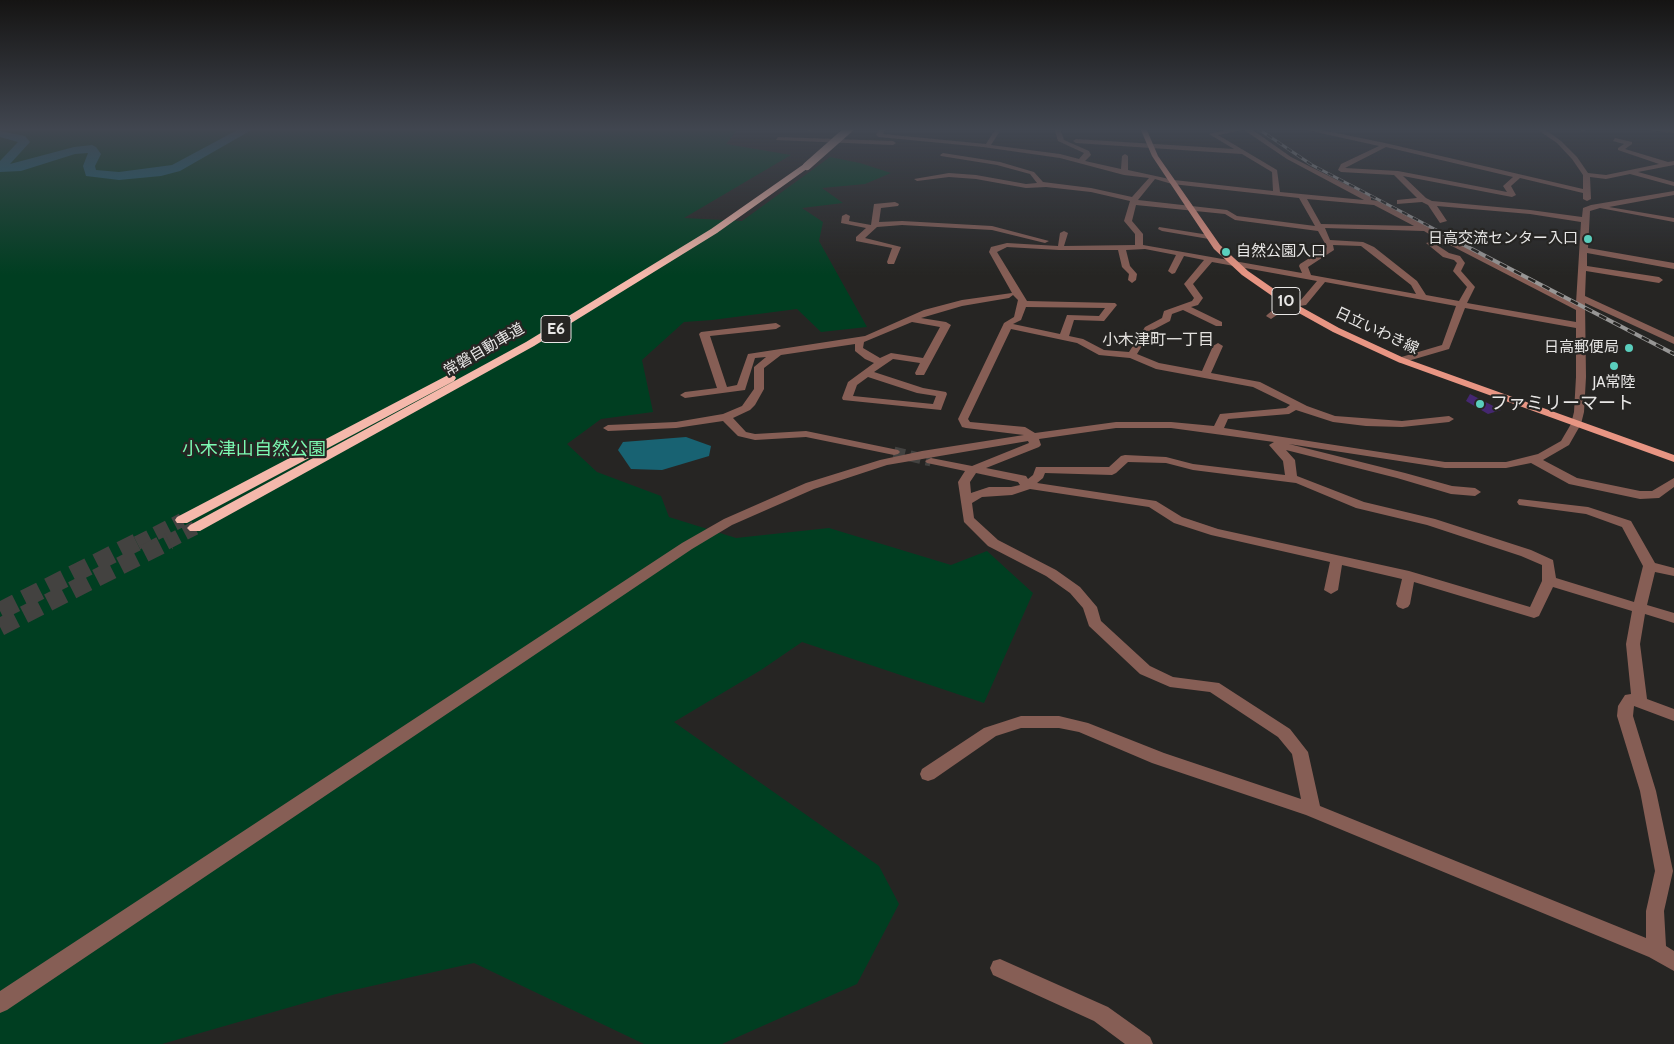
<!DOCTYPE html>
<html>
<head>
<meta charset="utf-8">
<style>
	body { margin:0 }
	canvas { display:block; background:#262523 }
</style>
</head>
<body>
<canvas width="1674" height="1044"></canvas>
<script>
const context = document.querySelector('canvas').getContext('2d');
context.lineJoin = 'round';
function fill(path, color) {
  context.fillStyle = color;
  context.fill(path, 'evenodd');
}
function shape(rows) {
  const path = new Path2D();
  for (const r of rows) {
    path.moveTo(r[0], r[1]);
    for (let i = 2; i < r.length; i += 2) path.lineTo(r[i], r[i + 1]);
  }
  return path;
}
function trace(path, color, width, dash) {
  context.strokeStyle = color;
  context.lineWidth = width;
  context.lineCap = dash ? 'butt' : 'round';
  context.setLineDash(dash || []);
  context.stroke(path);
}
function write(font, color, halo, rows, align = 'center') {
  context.font = font + ' Cabin,"Noto Sans JP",sans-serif';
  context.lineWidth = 4.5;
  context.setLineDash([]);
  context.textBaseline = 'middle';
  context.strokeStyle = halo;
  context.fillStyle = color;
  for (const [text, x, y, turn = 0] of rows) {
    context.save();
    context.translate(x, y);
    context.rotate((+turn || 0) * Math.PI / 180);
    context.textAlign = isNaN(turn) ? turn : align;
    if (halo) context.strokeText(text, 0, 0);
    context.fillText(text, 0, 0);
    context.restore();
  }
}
const green = shape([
	[0,128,744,128,738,129,726,144,791,155,684,218,742,221,830,157,860,163,891,173,865,184,822,188,843,203,802,208,823,222,819,241,867,327,821,332,797,309,712,320,684,322,642,360,653,412,601,419,567,444,597,472,661,496,669,517,736,538,829,528,951,565,987,551,1033,593,984,703,802,642,761,670,674,722,879,866,899,904,857,984,722,1044,644,1044,474,963,336,994,162,1044,0,1044]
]);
const water = shape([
	[686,437,711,446,709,456,662,470,631,469,618,450,623,442]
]);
const river = shape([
	[241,128,255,128,180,171,161,176,119,180,86,176,83,166,88,153,75,154,21,171,0,172,0,161,18,142,0,137,0,131,25,136,30,142,10,164,74,147,92,145,96,147,101,154,95,166,96,170,119,172,172,165,241,128]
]);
const building = shape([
	[1470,394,1501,410,1488,414,1466,401]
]);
const minorTunnel = shape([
	[894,452,931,461]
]);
const highwayTunnelFar1 = shape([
	[137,543,182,520],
	[166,543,195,528]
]);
const highwayTunnel = shape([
	[0,611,139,541],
	[0,627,169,541]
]);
const minor = shape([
	[826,128,809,131,806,129,806,128,826,128],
	[880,128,886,128,883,134,986,144,996,128,1002,128,991,145,1060,154,1079,159,1084,153,1058,141,1054,128,1060,128,1064,140,1089,151,1091,155,1085,161,1121,169,1122,156,1125,154,1128,156,1128,170,1174,180,1273,191,1272,172,1242,154,1076,143,1073,141,1076,139,1234,149,1209,134,1233,128,1250,128,1291,157,1371,197,1371,200,1379,201,1576,303,1581,222,1530,214,1437,206,1447,221,1440,223,1428,205,1422,202,1397,204,1397,200,1417,198,1394,175,1341,172,1338,170,1341,164,1379,146,1298,128,1312,128,1385,143,1583,189,1583,175,1572,159,1557,143,1535,128,1543,128,1561,141,1577,157,1588,173,1606,175,1659,164,1618,150,1618,148,1624,144,1613,141,1615,138,1632,142,1632,144,1625,149,1668,162,1674,161,1674,165,1638,172,1674,182,1674,186,1630,174,1606,179,1590,177,1591,199,1587,201,1583,199,1583,193,1520,178,1511,186,1516,195,1512,197,1403,176,1426,198,1432,201,1530,210,1582,217,1583,208,1591,205,1674,191,1674,195,1609,207,1674,218,1674,222,1600,208,1590,211,1588,248,1674,263,1674,269,1587,253,1587,266,1659,277,1663,280,1659,283,1586,271,1585,296,1674,337,1674,344,1585,303,1586,377,1584,412,1581,424,1569,445,1543,460,1577,478,1640,491,1652,491,1674,478,1674,487,1659,498,1640,499,1569,484,1531,463,1506,468,1445,468,1289,444,1405,473,1452,486,1475,488,1481,492,1475,496,1451,494,1397,478,1286,450,1295,460,1297,476,1364,502,1435,519,1531,550,1553,560,1556,578,1634,602,1643,566,1622,527,1586,514,1519,505,1517,502,1519,499,1588,507,1631,521,1655,563,1674,568,1674,576,1655,572,1647,605,1674,613,1674,623,1645,614,1640,644,1647,699,1674,709,1674,721,1634,706,1633,716,1656,791,1673,871,1664,911,1666,946,1674,951,1674,971,1649,957,1306,815,1152,763,1079,732,1059,728,1021,728,996,736,934,779,928,781,922,779,920,774,922,769,984,728,1021,716,1059,716,1088,723,1164,753,1301,799,1292,754,1278,737,1210,692,1170,687,1140,674,1089,626,1083,608,1070,593,1046,576,988,546,964,522,958,482,965,471,927,463,925,461,931,458,972,466,1029,443,1028,441,887,465,814,489,732,525,692,549,7,1010,0,1013,0,991,682,543,724,519,806,483,880,460,922,451,1024,435,966,428,962,427,958,419,1004,323,1014,317,1018,300,1013,295,1009,298,962,306,921,318,946,322,951,325,924,375,916,375,915,373,920,363,893,359,874,372,923,388,946,392,947,394,941,410,843,400,842,398,848,382,874,363,865,359,855,351,855,344,781,355,764,368,764,389,755,405,750,410,733,418,746,432,755,434,806,431,898,450,900,452,898,454,894,455,806,437,755,440,738,436,723,421,676,428,608,431,603,428,608,425,676,422,723,414,742,406,754,389,754,367,766,357,755,358,745,390,685,398,680,395,685,392,717,388,699,334,701,332,776,323,781,326,776,329,710,336,727,387,737,385,748,354,865,336,924,310,962,300,1012,293,989,252,991,247,1007,243,1058,246,1060,233,1064,231,1068,233,1064,246,1135,245,1135,234,1124,221,1130,201,1091,192,1046,187,1026,188,976,179,949,177,917,181,914,179,949,173,976,175,1026,184,1037,183,1030,174,997,165,941,156,940,155,943,153,1000,162,1034,172,1043,182,1091,188,1132,197,1149,178,1124,175,1060,158,983,147,879,137,876,135,880,128],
	[1244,130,1287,159,1364,200,1280,192,1277,170,1218,135,1244,130],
	[1386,147,1513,177,1503,186,1507,192,1398,171,1345,168,1386,147],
	[1155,179,1172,184,1299,198,1315,226,1237,216,1227,210,1138,200,1155,179],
	[1307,199,1374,205,1414,226,1321,224,1307,199],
	[1136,205,1225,214,1235,220,1318,231,1327,247,1300,264,1299,266,1302,273,1143,245,1143,234,1132,221,1136,205],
	[1325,228,1424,231,1439,240,1426,243,1443,257,1454,260,1457,263,1453,271,1467,287,1459,301,1426,295,1417,281,1374,247,1363,242,1330,240,1325,228],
	[1448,244,1576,310,1576,322,1467,303,1475,287,1461,271,1465,263,1460,256,1449,253,1437,245,1448,244],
	[1333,245,1361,246,1411,285,1416,294,1311,275,1308,267,1334,250,1333,245],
	[1007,247,1059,250,1118,250,1122,267,1129,274,1128,280,1132,283,1136,280,1137,274,1130,266,1126,250,1145,249,1176,255,1168,271,1172,274,1175,273,1184,256,1204,260,1184,284,1194,298,1192,301,1164,311,1162,318,1145,327,1129,352,1104,350,1083,339,1069,336,1074,320,1104,321,1117,305,1115,303,1027,301,997,252,1007,247],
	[1212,262,1317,281,1300,301,1281,304,1268,314,1266,316,1271,319,1287,308,1306,305,1325,282,1456,306,1442,345,1398,358,1398,362,1401,363,1449,349,1465,308,1576,328,1576,377,1574,412,1571,424,1561,441,1538,454,1506,462,1445,462,1224,428,1228,419,1289,414,1296,410,1333,422,1366,426,1402,427,1449,422,1454,419,1449,416,1402,421,1335,416,1307,406,1260,382,1211,373,1223,346,1218,343,1213,346,1202,371,1159,363,1137,354,1151,331,1170,321,1172,314,1183,310,1216,326,1222,326,1222,322,1191,307,1198,305,1203,298,1193,284,1212,262],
	[1026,307,1105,308,1099,316,1067,315,1060,334,1013,324,1021,320,1026,307],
	[912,322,940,327,923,358,891,353,880,358,863,348,864,342,912,322],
	[1011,329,1077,343,1099,355,1130,358,1156,369,1253,387,1290,405,1286,408,1220,414,1214,426,1171,422,1116,422,1035,433,1025,427,970,422,968,419,1011,329],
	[868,377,917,393,936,396,933,404,853,396,857,385,868,377],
	[1116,428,1171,428,1274,442,1269,445,1283,461,1285,475,1193,464,1166,457,1125,455,1121,456,1109,467,1036,467,1033,475,1028,479,1026,476,986,468,1039,447,1041,445,1039,439,1116,428],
	[1128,462,1166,463,1193,470,1296,483,1356,508,1427,525,1521,556,1542,565,1542,581,1530,607,1409,571,1218,529,1182,517,1156,501,1037,483,1043,478,1045,473,1112,475,1116,473,1128,462],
	[976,473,1018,482,1020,485,1011,487,989,487,971,493,970,482,976,473],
	[1030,489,1149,507,1174,523,1211,535,1330,562,1324,590,1331,594,1338,590,1342,565,1402,579,1396,604,1398,607,1403,609,1408,607,1410,604,1414,582,1534,618,1539,616,1553,587,1632,611,1626,644,1631,694,1625,695,1618,706,1617,716,1640,791,1655,871,1646,911,1646,938,1320,806,1308,752,1290,729,1219,683,1173,677,1150,666,1101,621,1097,607,1080,587,1056,570,998,540,974,518,972,503,982,497,1012,495,1030,489],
	[1577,128,1585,128,1586,130,1583,132,1577,128],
	[1642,128,1674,129,1674,133,1645,130,1642,128],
	[778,137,893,141,896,143,893,145,776,140,778,137],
	[895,202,899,204,898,206,881,208,879,222,902,221,992,226,1049,241,1045,243,992,230,902,225,877,227,865,238,901,247,894,264,888,264,887,262,892,248,856,241,856,237,866,228,841,223,842,216,846,214,850,216,849,221,871,225,874,204,895,202],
	[1159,227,1209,235,1213,237,1209,239,1162,231,1158,229,1159,227],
	[1000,959,1108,1007,1150,1037,1153,1044,1125,1044,1094,1021,993,975,990,968,993,961,1000,959]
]);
const major = shape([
	[1140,128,1146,128,1158,156,1220,245,1248,271,1294,303,1339,328,1404,358,1674,455,1674,462,1398,362,1333,332,1288,307,1242,275,1214,249,1152,156,1140,128]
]);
const highway = shape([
	[804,164,811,166,717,233,534,346,200,531,190,531,187,528,190,525,526,342,711,229,804,164],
	[450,374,454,375,456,378,454,381,187,523,177,523,175,520,177,517,450,374]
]);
const railFar1 = shape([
	[1257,128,1312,165,1446,235]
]);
const rail = shape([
	[1443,234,1674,354]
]);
const highwayBridge = shape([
	[807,166,850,128]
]);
const markers = [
	[1588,239,5,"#5acebd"],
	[1226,252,5,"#5acebd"],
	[1629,348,5,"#5acebd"],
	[1614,366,5,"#5acebd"],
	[1480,404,5,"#5acebd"]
];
const farPoinames = [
	["日高交流センター入口",1578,239],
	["自然公園入口",1236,252,"left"],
	["日高郵便局",1619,348],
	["JA常陸",1614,383,"center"]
];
const farStreetnames = [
	["日立いわき線",1377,331,25],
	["常磐自動車道",484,350,-30]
];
const shields = [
	[1286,301,28],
	[556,329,30]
];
const shieldNames = [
	["10",1286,301],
	["E6",556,329]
];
const farNeighbourhoodnames = [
	["小木津町一丁目",1158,340]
];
const poiNames = [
	["ファミリーマート",1490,404]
];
const parkNames = [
	["小木津山自然公園",254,450]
];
fill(green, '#003e21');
fill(water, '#186272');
fill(river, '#186272');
fill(building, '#452771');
trace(minorTunnel, '#434240', 11, [11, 5.5]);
trace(highwayTunnelFar1, '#434240', 14, [14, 7]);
trace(highwayTunnel, '#434240', 18, [18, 9]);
fill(minor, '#865e55');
fill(major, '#e89583');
fill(highway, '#f5b8ab');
trace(railFar1, '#979695', 3);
trace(rail, '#979695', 4);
trace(railFar1, '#262523', 2, [6]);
trace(rail, '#262523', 2.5, [8]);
trace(highwayBridge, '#f5b8ab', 8);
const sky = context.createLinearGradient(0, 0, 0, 275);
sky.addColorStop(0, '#151413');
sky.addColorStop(0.47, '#414650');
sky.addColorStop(1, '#41465000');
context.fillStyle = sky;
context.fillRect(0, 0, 1674, 275);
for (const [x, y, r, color] of markers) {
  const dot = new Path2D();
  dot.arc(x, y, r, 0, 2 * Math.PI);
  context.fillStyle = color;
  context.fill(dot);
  trace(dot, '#262523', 2);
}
write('15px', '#e8e7e6', '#262523', farPoinames, 'right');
write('15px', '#e8e7e6', '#262523', farStreetnames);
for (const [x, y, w] of shields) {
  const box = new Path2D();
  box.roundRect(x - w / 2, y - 13.5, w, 27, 4);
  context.fillStyle = '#262523';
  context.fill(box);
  trace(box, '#e8e7e6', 1);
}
write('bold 16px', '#e8e7e6', null, shieldNames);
write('16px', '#e4e2df', '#262523', farNeighbourhoodnames);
write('18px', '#e8e7e6', '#262523', poiNames, 'left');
write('18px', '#7bfab2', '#262523', parkNames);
</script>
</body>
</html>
